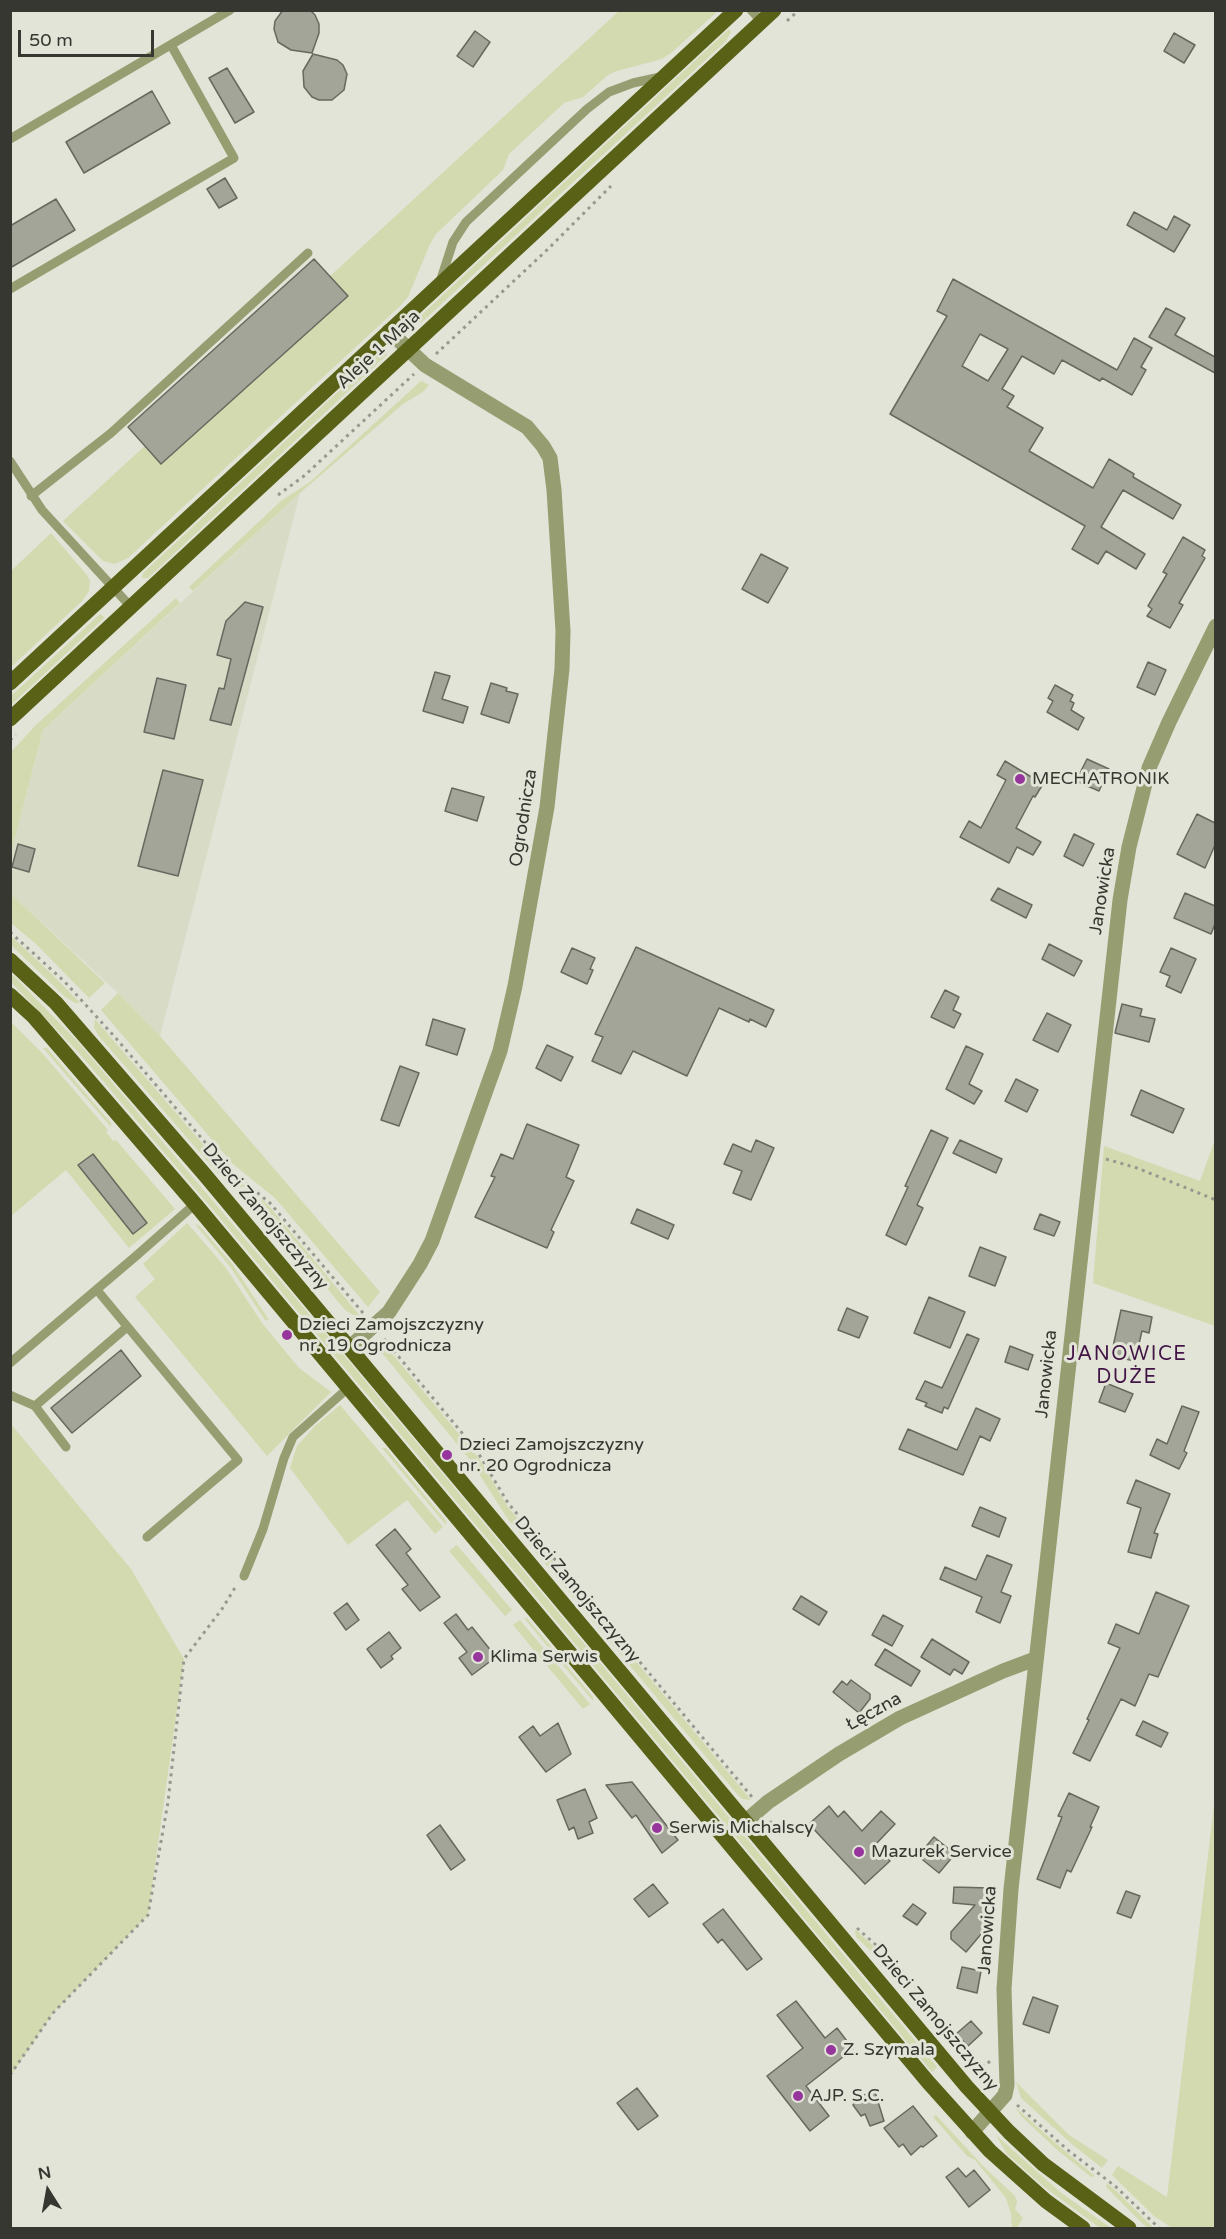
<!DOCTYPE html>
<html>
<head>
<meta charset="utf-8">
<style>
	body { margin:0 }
	#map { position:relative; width:1226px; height:2239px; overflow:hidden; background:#e1e4d7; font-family:"Varela Round",sans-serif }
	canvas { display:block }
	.frame { position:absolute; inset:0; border:12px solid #363731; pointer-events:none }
	.north { position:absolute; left:18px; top:2161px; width:60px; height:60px; -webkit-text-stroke:4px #e1e4d7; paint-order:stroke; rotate:349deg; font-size:16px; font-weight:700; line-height:24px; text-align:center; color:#363731 }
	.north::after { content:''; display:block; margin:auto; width:21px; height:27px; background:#363731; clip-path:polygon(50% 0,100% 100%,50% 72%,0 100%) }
	.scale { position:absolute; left:18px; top:30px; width:136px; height:27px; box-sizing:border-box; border:3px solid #363731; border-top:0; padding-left:8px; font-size:18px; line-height:21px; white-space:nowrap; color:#363731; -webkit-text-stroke:4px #e1e4d7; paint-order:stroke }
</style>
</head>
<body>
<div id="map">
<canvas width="1226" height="2239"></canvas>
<div class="frame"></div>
<div class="north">N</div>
<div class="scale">50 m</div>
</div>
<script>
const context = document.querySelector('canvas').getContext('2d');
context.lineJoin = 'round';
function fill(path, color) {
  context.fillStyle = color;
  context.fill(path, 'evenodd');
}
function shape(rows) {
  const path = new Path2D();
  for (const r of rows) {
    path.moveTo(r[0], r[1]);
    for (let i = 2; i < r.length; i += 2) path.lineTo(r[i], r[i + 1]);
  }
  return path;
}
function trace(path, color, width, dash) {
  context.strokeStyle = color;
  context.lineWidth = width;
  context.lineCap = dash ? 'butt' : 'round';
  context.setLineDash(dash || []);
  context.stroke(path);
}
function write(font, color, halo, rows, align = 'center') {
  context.font = font + ' "Varela Round",sans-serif';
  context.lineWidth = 6;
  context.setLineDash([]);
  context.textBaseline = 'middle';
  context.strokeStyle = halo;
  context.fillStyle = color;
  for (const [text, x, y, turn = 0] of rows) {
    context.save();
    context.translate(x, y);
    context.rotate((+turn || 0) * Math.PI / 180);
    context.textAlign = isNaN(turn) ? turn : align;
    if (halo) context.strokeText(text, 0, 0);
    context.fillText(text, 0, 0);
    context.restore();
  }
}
const built = shape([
	[300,493,160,1036,118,993,13,896,11,893,11,853,43,730]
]);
const green = shape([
	[619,11,718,11,671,53,662,59,617,71,608,75,583,97,564,103,509,154,503,170,436,234,430,244,408,297,400,306,128,558,114,564,103,561,63,521],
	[729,29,731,32,726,41,421,323,417,323,417,319],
	[387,350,387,355,148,578,142,578,143,573,382,351],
	[421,381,429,385,423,392,403,404,300,493,193,591,189,587,281,501,310,482],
	[51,533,87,575,90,581,89,591,82,601,11,667,11,571],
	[176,598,180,603,43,730,11,853,11,752,36,725],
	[100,614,104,617,102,620,11,705,11,696],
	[10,893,105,983,89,998,36,944,11,923],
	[11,936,52,974,80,1003,75,1003,65,997,11,945],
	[11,973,78,1042,337,1347,937,2067,932,2072,214,1211,78,1052,11,982],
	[118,993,160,1036,380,1292,368,1307,275,1198,233,1164,101,1010],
	[95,1019,227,1172,246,1187,234,1187,221,1177,98,1035,94,1027],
	[10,1021,43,1054,108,1130,106,1132,113,1141,116,1140,175,1209,129,1248,66,1170,11,1216],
	[43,1048,47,1048,111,1123,111,1127],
	[1215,1140,1215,1326,1093,1283,1104,1146,1200,1181],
	[261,1198,270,1207,361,1317,353,1315,345,1310,263,1211],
	[187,1223,226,1268,262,1323,299,1368,331,1392,267,1456,135,1297,155,1279,143,1264],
	[195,1224,200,1226,233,1265,269,1320,265,1320,231,1268],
	[380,1339,478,1457,508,1507,751,1800,742,1799,736,1793,507,1518,471,1461,382,1353],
	[340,1405,443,1527,435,1534,407,1500,348,1545,290,1468,297,1446,314,1427],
	[11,1424,131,1569,184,1659,148,1915,53,2013,11,2075],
	[382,1448,386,1448,446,1521,446,1525],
	[457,1545,512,1610,505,1616,449,1551],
	[524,1618,527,1618,593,1697,593,1701],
	[520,1620,590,1704,583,1709,513,1625],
	[1215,1797,1215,2228,1172,2228,1154,2216,1112,2175,1118,2166,1167,2197],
	[855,1929,893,1964,902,1974,898,1977,856,1937],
	[1016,2082,1069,2135,1108,2160,1102,2168,1073,2145,1021,2098],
	[1015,2107,1059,2146,1095,2176,1091,2177,1055,2148,1021,2116],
	[936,2115,984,2167,1015,2196,1017,2202,1015,2209,1023,2218,1017,2228,1012,2228,1011,2214,1006,2198,975,2160,967,2156,933,2117],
	[996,2135,1060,2192,1111,2228,1100,2228,1043,2186,1007,2154],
	[1106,2183,1113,2188,1154,2228,1148,2228,1143,2224,1107,2188]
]);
const building = shape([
	[283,10,310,10,315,15,319,24,319,33,312,53,291,50,278,42,274,29,275,21,283,10],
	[475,31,490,42,473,67,457,56,475,31],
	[1174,33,1195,45,1184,63,1164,51,1174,33],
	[313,54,337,60,343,65,347,74,344,90,332,100,319,100,312,97,304,87,303,71,313,54],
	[227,68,254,112,235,123,209,78,227,68],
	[152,91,170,123,84,173,66,142,152,91],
	[225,178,237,198,219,208,207,189,225,178],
	[56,199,75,230,10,268,10,226,56,199],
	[1134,212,1167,230,1174,216,1190,225,1174,252,1127,225,1134,212],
	[314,259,348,296,161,464,128,427,314,259],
	[953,279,1117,370,1134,338,1152,348,1141,367,1146,370,1132,395,1102,378,1100,381,1062,360,1054,374,1022,356,1002,389,1014,396,1007,407,1043,428,1029,451,1093,488,1109,459,1134,474,1133,477,1181,505,1173,519,1123,490,1101,527,1145,554,1136,569,1106,551,1098,564,1072,549,1085,526,890,414,947,316,937,311,953,279],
	[980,334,1008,349,988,381,962,366,980,334],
	[1166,308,1185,318,1175,335,1215,357,1215,373,1149,337,1166,308],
	[1183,537,1205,550,1202,556,1205,558,1179,603,1183,605,1170,628,1147,616,1152,609,1148,606,1167,574,1163,572,1183,537],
	[761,554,788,568,768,603,742,589,761,554],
	[245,602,263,607,231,725,210,720,219,688,224,689,231,659,217,655,226,621,245,602],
	[1148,662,1166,670,1155,695,1137,687,1148,662],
	[435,672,450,676,442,699,468,707,463,723,423,711,435,672],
	[157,678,186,685,174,739,144,732,157,678],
	[491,683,507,688,506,691,518,694,509,723,481,714,491,683],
	[1055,685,1073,695,1070,701,1074,703,1071,710,1084,718,1078,730,1047,712,1053,701,1048,698,1055,685],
	[1087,759,1109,769,1099,791,1076,781,1087,759],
	[1005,761,1043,784,1035,797,1033,796,1016,828,1041,842,1033,855,1017,847,1009,863,960,837,969,821,981,828,1006,780,997,775,1005,761],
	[163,770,203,780,178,876,138,866,163,770],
	[452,788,484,797,477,821,445,811,452,788],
	[1197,814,1215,823,1215,845,1205,868,1177,854,1197,814],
	[1074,834,1094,844,1083,866,1064,856,1074,834],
	[18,844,35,849,29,872,12,867,18,844],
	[998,888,1032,905,1026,918,991,900,998,888],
	[1185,893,1215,906,1215,924,1211,934,1174,918,1185,893],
	[1049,944,1082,961,1074,976,1042,959,1049,944],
	[636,947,774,1010,766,1027,750,1019,749,1022,719,1008,687,1076,633,1051,621,1074,592,1061,603,1037,595,1034,636,947],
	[572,948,595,958,590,969,593,970,587,984,561,972,572,948],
	[1171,948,1196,959,1181,993,1166,986,1170,976,1160,972,1171,948],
	[945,990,959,997,953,1010,961,1014,954,1028,931,1017,945,990],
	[1122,1004,1142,1009,1140,1016,1155,1019,1149,1042,1115,1033,1122,1004],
	[1047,1013,1071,1025,1058,1052,1033,1040,1047,1013],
	[433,1019,465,1029,457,1055,426,1045,433,1019],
	[547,1045,573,1057,561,1081,536,1068,547,1045],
	[966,1046,983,1054,969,1084,982,1091,974,1104,946,1089,966,1046],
	[400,1066,419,1073,399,1126,381,1120,400,1066],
	[1016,1079,1038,1090,1027,1112,1005,1101,1016,1079],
	[1141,1090,1184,1109,1173,1133,1131,1115,1141,1090],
	[527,1124,579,1145,566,1177,574,1181,551,1230,554,1232,547,1248,475,1217,495,1177,491,1176,501,1154,513,1159,527,1124],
	[931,1130,948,1138,917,1205,923,1208,906,1245,886,1235,908,1187,905,1186,931,1130],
	[756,1140,774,1148,751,1200,733,1193,742,1171,724,1164,733,1144,751,1152,756,1140],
	[960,1140,1002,1159,996,1173,953,1153,960,1140],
	[93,1154,147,1223,133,1234,78,1165,93,1154],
	[637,1209,674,1225,668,1239,631,1223,637,1209],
	[1040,1214,1060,1222,1054,1236,1034,1229,1040,1214],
	[980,1247,1006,1257,995,1286,969,1276,980,1247],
	[929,1297,965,1312,950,1348,914,1333,929,1297],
	[847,1308,868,1317,859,1338,838,1330,847,1308],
	[1121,1310,1152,1317,1149,1333,1142,1331,1135,1361,1111,1356,1121,1310],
	[967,1334,979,1339,948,1409,944,1407,942,1413,925,1406,927,1403,916,1399,925,1381,942,1388,967,1334],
	[1010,1346,1033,1355,1028,1370,1005,1362,1010,1346],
	[121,1350,141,1376,72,1433,51,1408,121,1350],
	[1106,1383,1133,1394,1125,1412,1099,1402,1106,1383],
	[1182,1406,1199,1412,1184,1451,1187,1453,1179,1469,1150,1455,1157,1439,1167,1444,1182,1406],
	[976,1408,1000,1419,990,1441,980,1436,963,1475,899,1449,908,1429,957,1450,976,1408],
	[1136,1480,1170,1494,1154,1533,1158,1534,1151,1558,1128,1552,1141,1508,1127,1503,1136,1480],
	[980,1507,1006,1518,999,1537,972,1526,980,1507],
	[395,1529,411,1549,406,1553,440,1597,420,1611,402,1589,408,1585,376,1545,395,1529],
	[987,1555,1012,1565,1001,1592,1011,1596,1000,1623,976,1612,982,1597,940,1579,945,1567,976,1580,987,1555],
	[1156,1592,1189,1606,1158,1677,1149,1674,1135,1706,1121,1699,1090,1761,1073,1753,1089,1720,1087,1719,1120,1648,1108,1643,1116,1624,1139,1634,1156,1592],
	[801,1596,827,1612,819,1625,793,1609,801,1596],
	[347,1603,359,1620,346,1630,334,1613,347,1603],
	[456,1614,468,1630,472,1627,496,1657,472,1675,459,1658,467,1652,444,1623,456,1614],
	[883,1615,903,1626,892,1646,872,1635,883,1615],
	[389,1632,401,1648,391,1656,393,1659,381,1668,367,1649,389,1632],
	[932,1639,969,1662,962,1674,954,1669,950,1675,921,1657,932,1639],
	[885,1649,920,1671,911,1686,875,1665,885,1649],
	[851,1680,870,1694,870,1699,859,1713,833,1692,842,1681,847,1685,851,1680],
	[1143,1721,1168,1733,1161,1747,1136,1735,1143,1721],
	[558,1723,571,1754,546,1772,519,1737,533,1726,540,1736,558,1723],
	[632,1782,678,1840,662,1853,636,1815,632,1818,606,1785,632,1782],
	[585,1789,597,1818,589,1822,593,1833,578,1839,574,1827,569,1830,557,1800,585,1789],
	[1069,1793,1099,1807,1090,1827,1092,1827,1071,1872,1067,1870,1060,1888,1037,1879,1062,1817,1058,1816,1069,1793],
	[829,1806,838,1817,844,1811,862,1831,881,1811,895,1824,875,1845,890,1861,865,1884,809,1824,829,1806],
	[440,1825,465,1860,451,1870,427,1835,440,1825],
	[934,1837,955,1854,939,1873,918,1856,934,1837],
	[653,1884,668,1903,649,1917,634,1899,653,1884],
	[954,1887,989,1888,986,1933,982,1933,966,1952,951,1939,951,1932,975,1905,953,1903,954,1887],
	[1126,1891,1140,1896,1131,1918,1117,1913,1126,1891],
	[913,1904,926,1913,917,1925,903,1916,913,1904],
	[723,1909,762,1959,747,1970,722,1939,718,1943,703,1924,723,1909],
	[962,1967,981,1971,977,1993,957,1988,962,1967],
	[1033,1997,1058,2006,1049,2033,1023,2024,1033,1997],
	[796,2001,825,2038,837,2028,853,2049,806,2086,829,2116,810,2131,767,2076,803,2048,777,2015,796,2001],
	[971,2021,982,2033,968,2046,956,2034,971,2021],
	[637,2088,658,2116,638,2130,617,2103,637,2088],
	[875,2092,884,2121,870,2126,865,2114,861,2116,853,2105,855,2102,852,2098,875,2092],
	[913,2106,937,2136,923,2147,921,2146,911,2155,903,2144,899,2147,884,2128,913,2106],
	[958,2168,966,2177,974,2170,990,2190,969,2207,946,2177,958,2168]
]);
const path = shape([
	[787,21,799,10],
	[436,354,548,249,611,186],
	[278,495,304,476,414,374],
	[10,740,16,735],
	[10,932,64,981,114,1036,228,1169,270,1203,363,1313],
	[1106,1159,1137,1168,1216,1200],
	[384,1339,477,1451,508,1503,752,1797],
	[770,1821,778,1833],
	[857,1928,895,1962,912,1982,937,2014,950,2039],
	[974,2067,985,2066,990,2061],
	[976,2069,991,2083],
	[10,2075,53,2013,148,1915,168,1802,184,1659,222,1609,236,1586],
	[1017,2105,1069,2151,1115,2186,1159,2228]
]);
const service = shape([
	[751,10,762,22],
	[10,139,230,10],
	[440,282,453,242,466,222,587,109,609,92,633,83,660,77],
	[10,289,234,158,171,45],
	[10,461,42,510,131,607],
	[31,496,111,433,308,253],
	[97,1290,238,1460,147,1537],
	[10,1363,136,1256,195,1204],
	[10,1395,35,1406,66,1447],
	[35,1406,127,1327],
	[244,1576,263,1529,284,1458,293,1437,348,1388]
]);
const minor = shape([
	[350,1347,389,1312,420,1264,432,1241,500,1051,515,986,547,807,562,669,563,631,554,490,550,458,543,446,527,427,425,365,389,331],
	[745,1822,768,1802,839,1754,900,1718,1003,1671,1035,1659],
	[972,2132,1005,2095,1007,2085,1004,1989,1011,1889,1120,900,1129,847,1149,768,1169,722,1216,626]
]);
const primary = shape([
	[10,683,736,10],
	[10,719,774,10],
	[10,960,56,1003,205,1175,967,2087,1009,2132,1043,2164,1129,2228],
	[10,995,34,1017,195,1204,928,2082,990,2151,1046,2201,1083,2228]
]);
const markers = [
	[1020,779,6,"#96359c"],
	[287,1335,6,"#96359c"],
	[447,1455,6,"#96359c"],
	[478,1657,6,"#96359c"],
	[657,1828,6,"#96359c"],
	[859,1852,6,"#96359c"],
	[831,2050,6,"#96359c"],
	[798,2096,6,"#96359c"]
];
const streetNames = [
	["Aleje 1 Maja",379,350,-43],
	["Ogrodnicza",524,818,-81],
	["Janowicka",1103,891,-81],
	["Dzieci Zamojszczyzny",265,1217,50],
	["Janowicka",1047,1374,-84],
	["Dzieci Zamojszczyzny",577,1590,50],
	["Łęczna",874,1712,-29],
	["Janowicka",988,1930,-86],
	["Dzieci Zamojszczyzny",935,2018,50]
];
const poiNames = [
	["MECHATRONIK",1032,779],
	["Dzieci Zamojszczyzny",299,1325],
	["nr. 19 Ogrodnicza",299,1346],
	["Dzieci Zamojszczyzny",459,1445],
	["nr. 20 Ogrodnicza",459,1466],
	["Klima Serwis",490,1657],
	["Serwis Michalscy",669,1828],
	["Mazurek Service",871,1852],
	["Z. Szymala",843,2050],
	["AJP. S.C.",810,2096]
];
const neighbourhoodNames = [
	["JANOWICE",1127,1355],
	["DUŻE",1127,1378]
];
fill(built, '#d8dcc7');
fill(green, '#d3daaf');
fill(building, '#a2a598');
trace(building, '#67695e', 1.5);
trace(path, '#97998f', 3, [3, 4.5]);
trace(service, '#969d70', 9);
trace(minor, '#969d70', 15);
trace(primary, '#596116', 15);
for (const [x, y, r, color] of markers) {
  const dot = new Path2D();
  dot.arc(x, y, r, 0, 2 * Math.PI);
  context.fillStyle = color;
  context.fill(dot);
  trace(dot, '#e1e4d7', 2);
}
write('18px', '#363731', '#e1e4d7', streetNames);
write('18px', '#363731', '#e1e4d7', poiNames, 'left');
context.letterSpacing = '1.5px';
write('20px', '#421345', '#e1e4d7', neighbourhoodNames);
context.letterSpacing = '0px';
</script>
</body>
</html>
